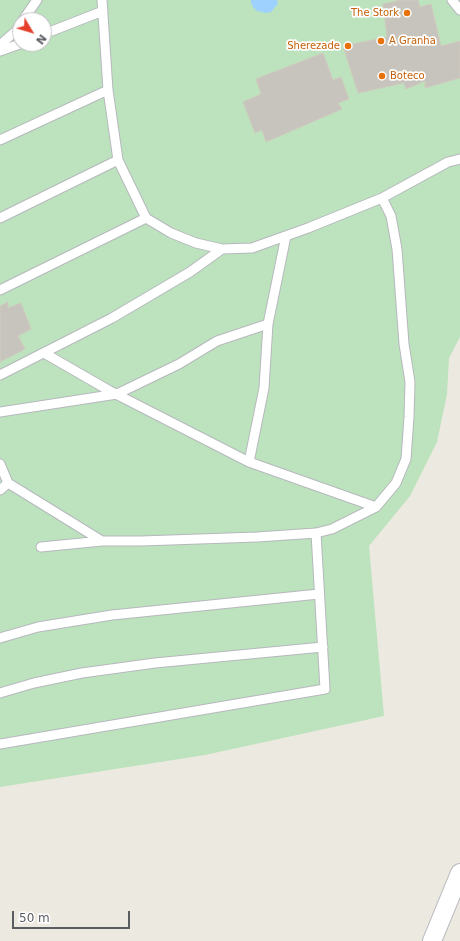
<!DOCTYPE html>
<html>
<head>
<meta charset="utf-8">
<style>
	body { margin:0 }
	#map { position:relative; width:460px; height:941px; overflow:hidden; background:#ece9e0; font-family:"DejaVu Sans",sans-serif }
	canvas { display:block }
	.north { position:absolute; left:12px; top:12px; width:40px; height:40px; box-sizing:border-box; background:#fff; border:1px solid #bdbec0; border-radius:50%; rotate:128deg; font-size:11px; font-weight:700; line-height:16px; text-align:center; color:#595c61 }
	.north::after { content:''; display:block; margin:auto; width:14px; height:18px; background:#e53f2c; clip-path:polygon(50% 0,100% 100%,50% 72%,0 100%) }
	.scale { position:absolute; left:12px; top:911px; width:118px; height:18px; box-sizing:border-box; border:2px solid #595c61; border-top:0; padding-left:5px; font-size:12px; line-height:14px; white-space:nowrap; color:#595c61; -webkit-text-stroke:3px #fff; paint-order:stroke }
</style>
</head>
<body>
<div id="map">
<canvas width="460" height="941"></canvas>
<div class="north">N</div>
<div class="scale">50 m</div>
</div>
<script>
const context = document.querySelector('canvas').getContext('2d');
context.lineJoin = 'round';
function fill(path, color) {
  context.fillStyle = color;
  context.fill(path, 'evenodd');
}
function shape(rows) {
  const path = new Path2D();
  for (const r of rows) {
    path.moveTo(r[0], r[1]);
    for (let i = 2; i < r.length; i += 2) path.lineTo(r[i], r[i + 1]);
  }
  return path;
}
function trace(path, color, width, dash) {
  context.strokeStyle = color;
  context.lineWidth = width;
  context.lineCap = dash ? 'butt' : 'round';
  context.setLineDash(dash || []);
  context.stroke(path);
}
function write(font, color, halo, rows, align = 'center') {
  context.font = font + ' "DejaVu Sans",sans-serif';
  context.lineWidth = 3.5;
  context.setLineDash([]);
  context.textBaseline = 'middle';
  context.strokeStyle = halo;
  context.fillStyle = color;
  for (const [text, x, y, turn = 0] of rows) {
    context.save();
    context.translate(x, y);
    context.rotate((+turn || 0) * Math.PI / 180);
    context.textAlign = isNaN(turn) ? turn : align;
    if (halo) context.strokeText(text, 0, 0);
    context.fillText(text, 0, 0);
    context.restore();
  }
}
const green = shape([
	[0,0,460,0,460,337,449,358,447,394,437,442,410,496,369,546,384,716,205,755,0,787],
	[20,20,44,20,44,44,20,44]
]);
const water = shape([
	[251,0,277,0,278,3,276,6,271,12,266,13,257,11,253,7,251,3]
]);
const building = shape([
	[401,0,418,0,420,7,431,4,441,46,460,41,460,78,425,88,425,81,406,89,404,83,358,93,343,46,387,37,383,4,401,0],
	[323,53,333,80,341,77,349,99,338,103,342,109,266,142,262,130,255,133,243,102,261,94,256,79,323,53],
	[8,302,8,308,21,303,31,329,18,336,25,349,0,362,0,306,8,302]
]);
const lane = shape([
	[452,0,460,10],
	[23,20,37,0],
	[44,34,103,11],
	[0,45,17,30,20,25],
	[0,51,20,44],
	[0,140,108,90],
	[382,198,448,162,460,159],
	[0,218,118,160],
	[146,218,171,233,196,243,222,249],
	[0,290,146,218,118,160,108,90,102,0],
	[44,353,110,391,249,462,376,507],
	[0,375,112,318,190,272,222,249,252,248,308,228,382,198,391,216,397,249,404,344,410,382,409,417,406,459,396,483,376,507,332,529,316,533,257,537,141,541,102,541,8,483,0,464],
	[0,412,117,394,179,364,217,341,268,324],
	[249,462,264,388,268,324,286,236],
	[0,490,8,483],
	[41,547,102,541],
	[0,638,38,627,112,615,319,594],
	[0,693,34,683,82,673,155,663,323,647],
	[0,744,325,689,316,533]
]);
const street = shape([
	[432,941,460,873]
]);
const markers = [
	[407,13,4,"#e8710a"],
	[381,41,4,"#e8710a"],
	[348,46,4,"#e8710a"],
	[382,76,4,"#e8710a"]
];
const foodNames = [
	["The Stork",399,13],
	["A Granha",389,41,"left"],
	["Sherezade",340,46],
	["Boteco",390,76,"left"]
];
fill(green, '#bce3bd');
fill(water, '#9ed1fd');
fill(building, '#c6c4bd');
trace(building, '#d0cbbe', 1);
trace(lane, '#b6b8bd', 11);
trace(street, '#b6b8bd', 20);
trace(lane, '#fff', 9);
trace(street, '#fff', 18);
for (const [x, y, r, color] of markers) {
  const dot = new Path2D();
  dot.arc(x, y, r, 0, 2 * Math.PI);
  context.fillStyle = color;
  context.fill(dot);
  trace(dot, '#fff', 1.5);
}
write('10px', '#c56008', '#fff', foodNames, 'right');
</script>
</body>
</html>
